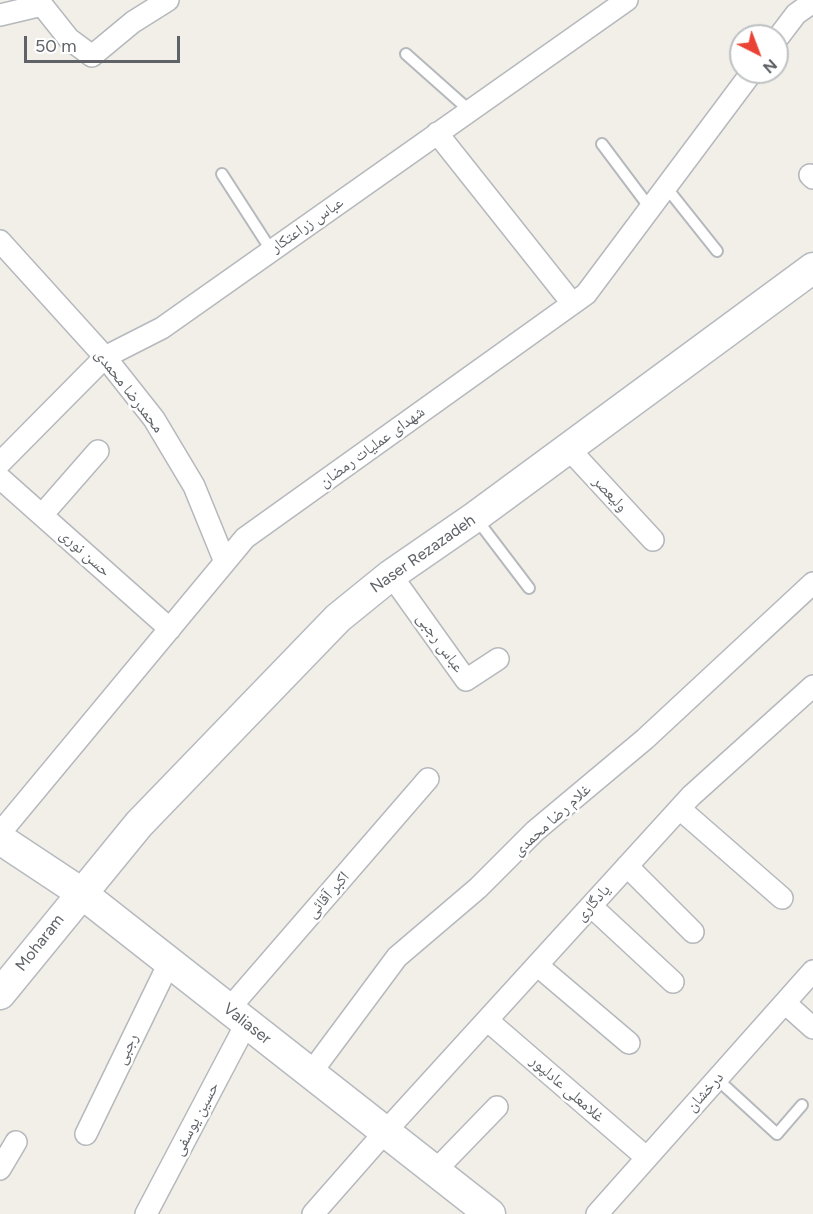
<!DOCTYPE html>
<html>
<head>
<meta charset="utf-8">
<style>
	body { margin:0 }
	#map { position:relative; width:813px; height:1214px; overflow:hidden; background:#f1efe8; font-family:Figtree,sans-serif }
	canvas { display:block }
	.north { position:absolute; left:729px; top:24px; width:60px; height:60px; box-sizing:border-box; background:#fff; border:2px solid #bfc1c3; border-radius:50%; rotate:138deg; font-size:16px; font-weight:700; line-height:24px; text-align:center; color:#5f6368 }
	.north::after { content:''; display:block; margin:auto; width:21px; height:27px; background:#ea4335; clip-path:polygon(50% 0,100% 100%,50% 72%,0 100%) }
	.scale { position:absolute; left:24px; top:36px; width:156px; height:27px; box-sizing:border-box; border:3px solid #5f6368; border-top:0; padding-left:8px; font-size:18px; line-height:21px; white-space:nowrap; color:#5f6368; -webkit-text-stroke:4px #fff; paint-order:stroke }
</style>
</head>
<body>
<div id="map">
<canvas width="813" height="1214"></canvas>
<div class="north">N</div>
<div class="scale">50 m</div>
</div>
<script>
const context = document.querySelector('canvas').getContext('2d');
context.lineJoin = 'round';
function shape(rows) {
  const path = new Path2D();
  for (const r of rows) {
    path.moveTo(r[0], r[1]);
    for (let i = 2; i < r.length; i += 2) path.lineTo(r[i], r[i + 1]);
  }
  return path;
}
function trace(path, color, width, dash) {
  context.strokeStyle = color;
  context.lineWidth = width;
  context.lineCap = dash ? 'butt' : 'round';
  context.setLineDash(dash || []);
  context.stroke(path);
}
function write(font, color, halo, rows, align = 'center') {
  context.font = font + ' Figtree,"Noto Naskh Arabic",sans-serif';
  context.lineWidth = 5;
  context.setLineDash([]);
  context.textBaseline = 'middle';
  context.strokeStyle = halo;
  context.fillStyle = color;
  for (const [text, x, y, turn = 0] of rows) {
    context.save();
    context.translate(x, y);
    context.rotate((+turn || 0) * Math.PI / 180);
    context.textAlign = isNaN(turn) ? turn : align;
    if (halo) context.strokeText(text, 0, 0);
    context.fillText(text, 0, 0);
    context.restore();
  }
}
const lane = shape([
	[406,54,469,110],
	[602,144,650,208],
	[222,174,271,250],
	[666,187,717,251],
	[475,517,529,588],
	[717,1079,777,1134,802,1105]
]);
const street = shape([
	[0,15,42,5,69,39,92,56,133,22,168,0],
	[777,39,796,14,813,2],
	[437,133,572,303],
	[810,175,813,178],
	[0,241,105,357,154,419,194,486,225,562],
	[568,448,653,540],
	[0,463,105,357,162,328,627,0],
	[0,478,170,629],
	[42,515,98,451],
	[391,575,466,680,498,659],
	[680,809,782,898],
	[0,833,245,538,586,294,752,72],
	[627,866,693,932],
	[591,906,673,982],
	[537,965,629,1043],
	[785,1003,813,1028],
	[228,1010,428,779],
	[487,1020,647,1158],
	[310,1074,397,957,478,888,535,831,645,739,813,583],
	[86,1134,169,963],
	[0,1169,16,1142],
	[435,1171,497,1107],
	[146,1214,246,1024],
	[313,1214,385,1132,691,796,813,686],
	[597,1214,813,971]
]);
const secondary = shape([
	[0,839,80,892,490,1214],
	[0,994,139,824,338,618,391,575,475,517,813,268]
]);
const streetNames = [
	["عباس زراعتکار",307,225,-35],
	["محمدرضا محمدی",129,391,52],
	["شهدای عملیات رمضان",372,447,-36],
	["ولیعصر",610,494,47],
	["حسن نوری",85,553,42],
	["Naser Rezazadeh",423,554,-35],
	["عباس رجبی",440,643,54],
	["غلام رضا محمدی",552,820,-42],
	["اکبر آقائی",328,895,-49],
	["یادگاری",593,903,-48],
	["Moharam",40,943,-52],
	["Valiaser",247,1024,38],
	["رجبی",127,1049,-64],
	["غلامعلی عادلپور",567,1089,41],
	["درخشان",705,1092,-48],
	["حسین یوسفی",196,1119,-62]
];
trace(lane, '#b5b8bc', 14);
trace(street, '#b5b8bc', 24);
trace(secondary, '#b6babf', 33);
trace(lane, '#fff', 10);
trace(street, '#fff', 21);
trace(secondary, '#fff', 30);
write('16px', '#5f6368', '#fff', streetNames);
</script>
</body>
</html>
